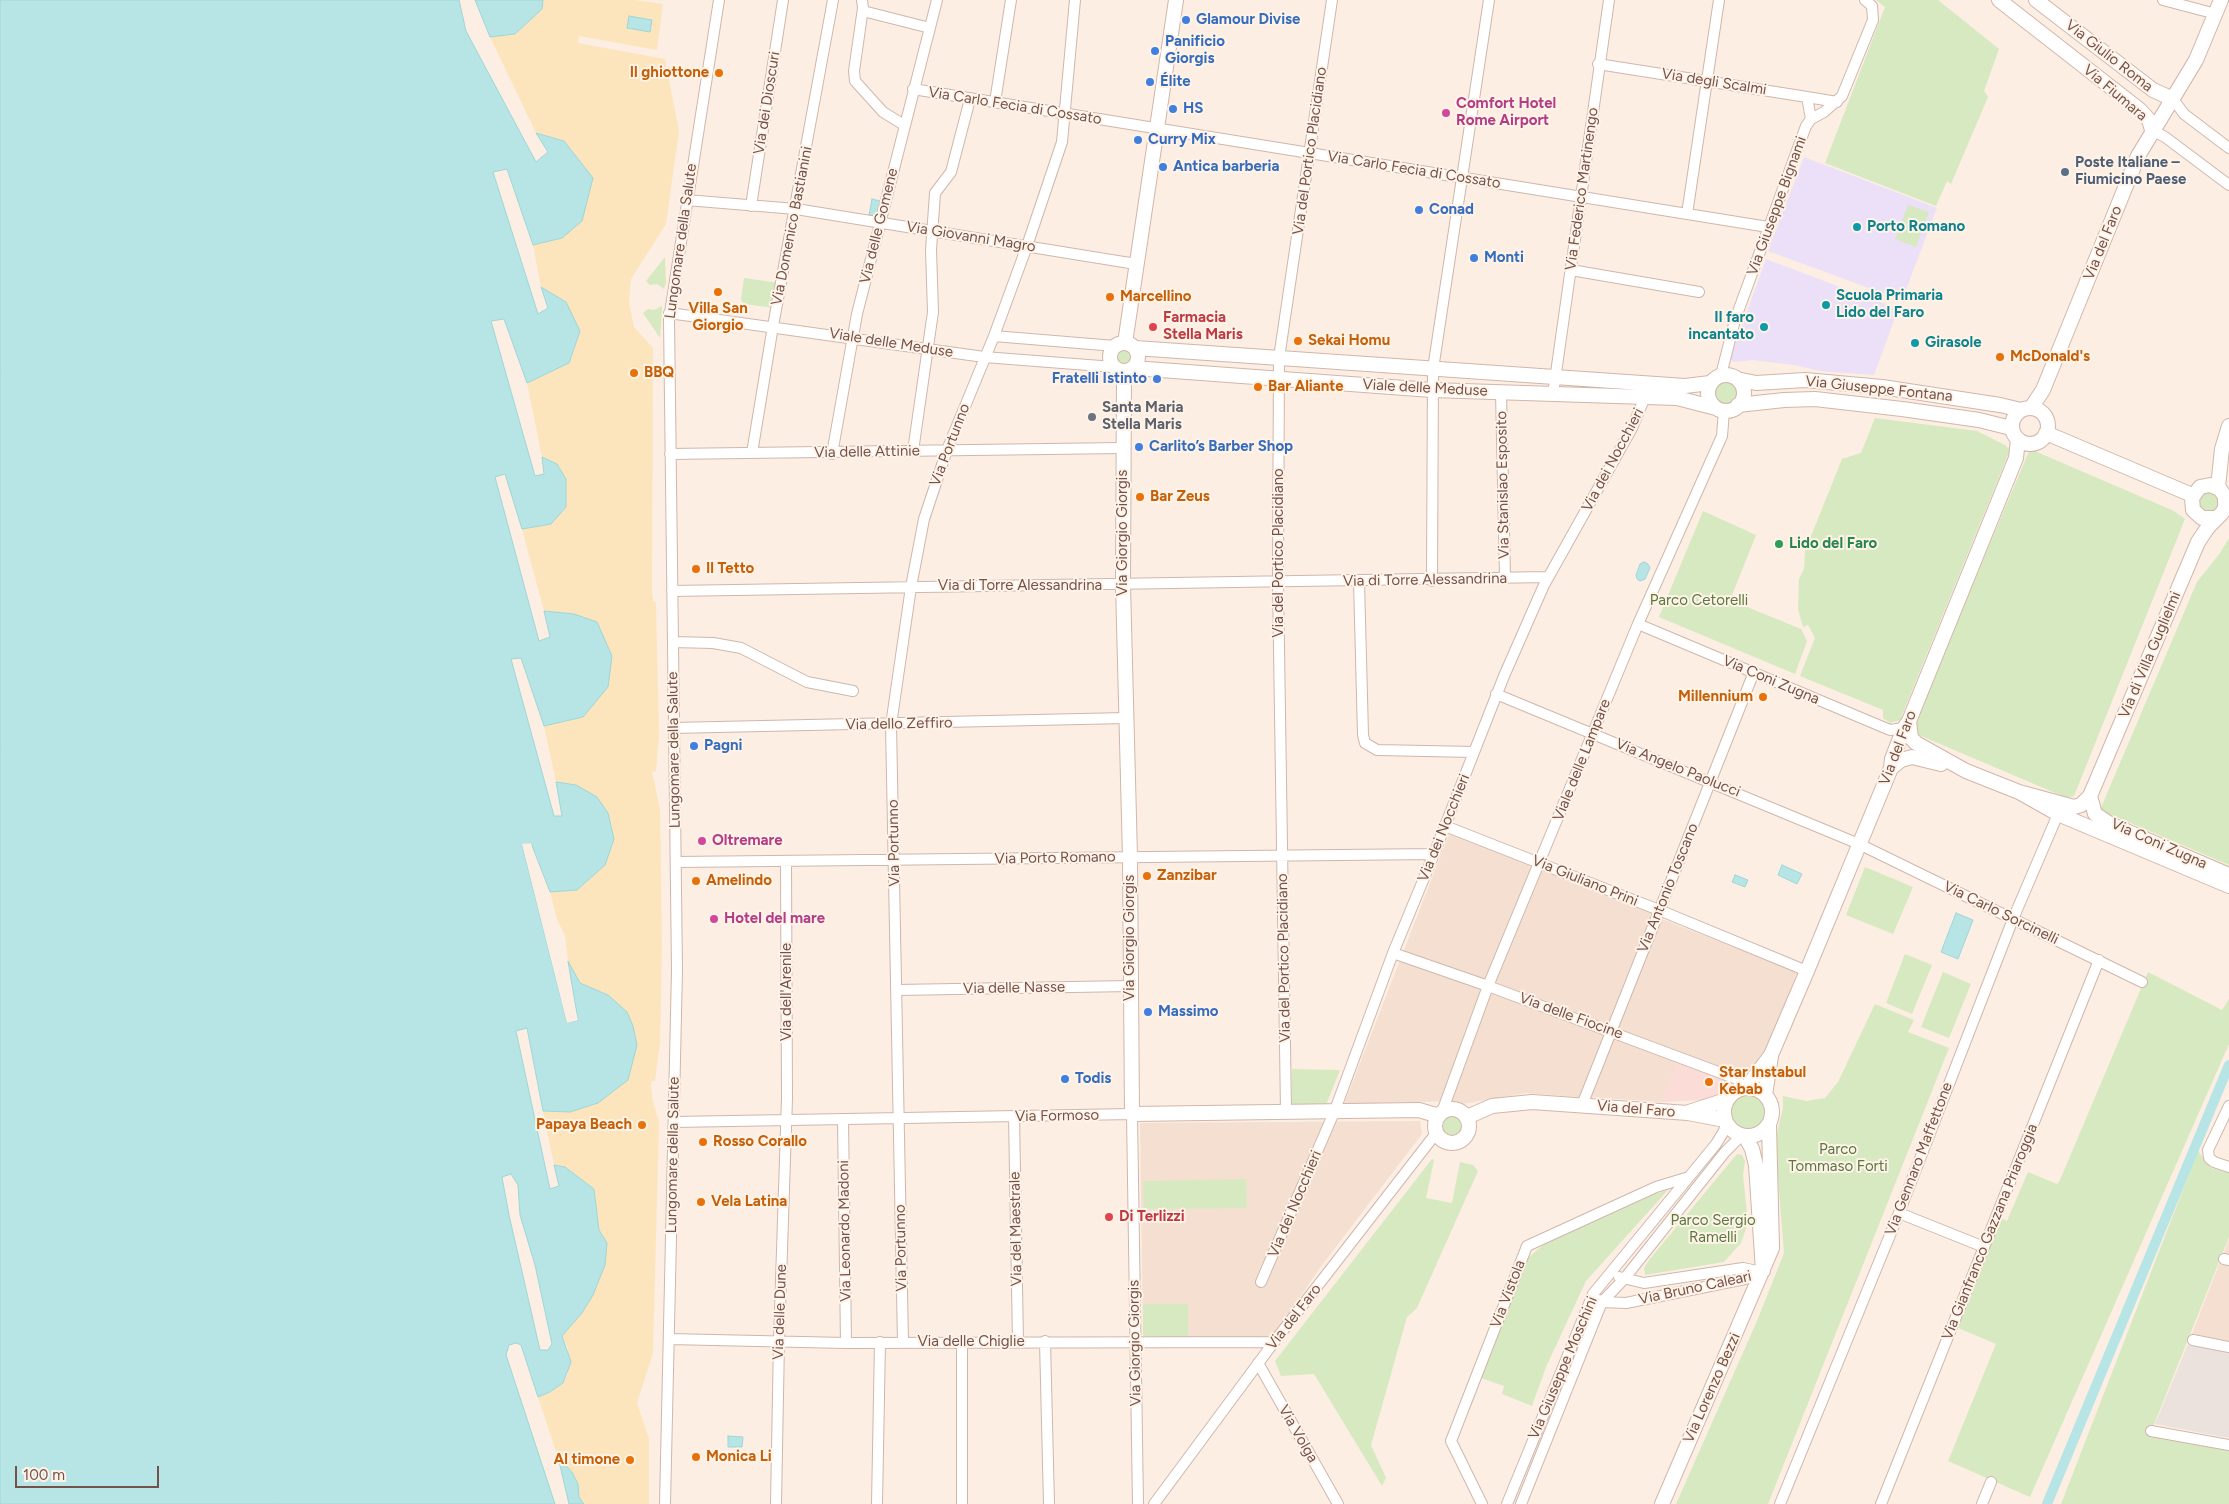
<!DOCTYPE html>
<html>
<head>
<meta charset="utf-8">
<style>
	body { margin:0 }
	#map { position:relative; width:2229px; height:1504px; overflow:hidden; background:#fceee2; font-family:Figtree,sans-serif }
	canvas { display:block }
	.scale { position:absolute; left:15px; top:1466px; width:144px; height:22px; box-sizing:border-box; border:2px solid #745249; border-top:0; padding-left:6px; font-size:15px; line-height:18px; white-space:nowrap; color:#745249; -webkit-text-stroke:4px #fff3e8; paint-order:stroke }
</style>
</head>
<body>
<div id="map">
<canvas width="2229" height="1504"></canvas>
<div class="scale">100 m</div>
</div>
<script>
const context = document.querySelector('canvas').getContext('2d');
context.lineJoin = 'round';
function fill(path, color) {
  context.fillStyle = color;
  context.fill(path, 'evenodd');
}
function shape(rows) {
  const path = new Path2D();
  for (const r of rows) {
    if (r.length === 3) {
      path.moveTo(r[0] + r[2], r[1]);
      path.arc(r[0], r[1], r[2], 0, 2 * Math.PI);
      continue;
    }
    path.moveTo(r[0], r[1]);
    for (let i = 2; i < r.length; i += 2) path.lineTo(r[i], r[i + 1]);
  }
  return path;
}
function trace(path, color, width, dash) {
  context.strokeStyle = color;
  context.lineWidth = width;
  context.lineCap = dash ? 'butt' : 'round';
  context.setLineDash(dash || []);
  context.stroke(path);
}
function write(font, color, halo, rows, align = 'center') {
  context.font = font + ' Figtree,sans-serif';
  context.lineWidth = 4;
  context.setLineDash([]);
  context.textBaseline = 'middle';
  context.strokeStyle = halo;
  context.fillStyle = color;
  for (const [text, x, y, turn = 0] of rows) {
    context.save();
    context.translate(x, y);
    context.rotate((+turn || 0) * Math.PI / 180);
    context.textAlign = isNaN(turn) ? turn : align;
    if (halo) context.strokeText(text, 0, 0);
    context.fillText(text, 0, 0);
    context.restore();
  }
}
const residential = shape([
	[1450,832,1652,912,1579,1097,1526,1093,1462,1104,1450,1101,1344,1104],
	[1662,919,1797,972,1772,1038,1761,1058,1742,1077,1615,1029],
	[1613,1036,1678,1061,1662,1102,1589,1097],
	[1420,1121,1422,1134,1319,1269,1270,1342,1143,1336,1140,1123],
	[2229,1239,2229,1352,2188,1344]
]);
const commercial = shape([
	[1678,1061,1737,1083,1721,1094,1705,1100,1662,1102]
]);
const industrial = shape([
	[2188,1344,2229,1352,2229,1438,2155,1424]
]);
const education = shape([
	[1804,157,1937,208,1902,300,1768,251],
	[1766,259,1898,309,1874,375,1820,371,1794,365,1753,360,1734,362,1730,359]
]);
const green = shape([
	[1876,0,1938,0,1999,49,1984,91,1988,97,1951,184,1947,181,1936,206,1825,163,1885,7],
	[1908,205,1929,212,1916,247,1895,239],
	[665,257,666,283,664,289,657,284,650,285,646,281],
	[744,278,779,283,774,308,744,304,741,300],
	[662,306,662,312,660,338,643,313,648,309,654,310],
	[1124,357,9],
	[1726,393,12],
	[1875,418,1977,431,2005,445,2010,450,1900,720,1890,723,1883,718,1883,710,1800,676,1815,638,1808,625,1803,627,1798,609,1799,579,1804,569,1805,551,1842,459,1861,453],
	[2030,449,2174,511,2185,519,2074,796,2067,798,1919,735,1915,729,1915,721],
	[2203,491,2218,493,2221,508,2205,516,2195,500],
	[1703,511,1756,535,1730,600,1801,629,1807,641,1795,674,1659,617],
	[2229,538,2229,865,2100,810,2197,582,2220,553],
	[1865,867,1913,887,1893,934,1846,915],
	[1905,954,1932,965,1912,1014,1886,1003],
	[1943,972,1971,984,1949,1038,1921,1027],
	[2148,972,2222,1010,2229,999,2229,1044,2030,1497,1948,1461,1996,1344,1956,1327,2000,1218,2007,1221,2028,1172,2057,1184,2060,1180],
	[1875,1004,1914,1020,1908,1032,1949,1048,1768,1504,1676,1504,1757,1321,1784,1253,1775,1141,1783,1108,1783,1096,1806,1101,1825,1098,1838,1082],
	[1292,1069,1340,1070,1326,1105,1292,1104],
	[1749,1111,18],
	[1452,1126,11],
	[2198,1151,2211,1168,2229,1173,2229,1237,2153,1427,2188,1443,2229,1450,2229,1504,2061,1504],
	[1737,1154,1742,1155,1745,1161,1743,1175,1748,1223,1741,1243,1724,1262,1645,1275,1644,1268,1649,1260],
	[1432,1159,1434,1160,1426,1198,1452,1203,1460,1162,1473,1165,1478,1171,1417,1308,1407,1317,1371,1445,1386,1478,1382,1486,1314,1374,1281,1376,1275,1361],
	[1246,1179,1247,1208,1144,1209,1143,1181],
	[1668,1190,1586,1281,1546,1367,1532,1406,1502,1394,1504,1386,1481,1378,1526,1260,1544,1244,1655,1194],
	[1143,1304,1188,1304,1188,1337,1143,1336]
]);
const sand = shape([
	[543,0,635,0,663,4,657,50,579,36,578,43,665,59,679,131,666,224,631,279,629,303,634,327,653,348,652,591,653,601,656,602,659,735,656,771,652,772,660,809,662,946,660,1043,655,1081,651,1081,651,1085,652,1097,659,1122,653,1353,637,1403,649,1439,649,1504,584,1504,579,1497,578,1484,572,1472,558,1457,538,1397,551,1392,563,1383,568,1374,568,1348,562,1336,582,1313,607,1243,599,1230,594,1189,565,1167,554,1165,543,1111,570,1112,608,995,580,983,568,961,565,936,557,919,550,892,577,890,605,865,576,785,556,782,544,726,583,717,574,614,544,611,522,529,551,524,557,464,542,457,527,383,569,363,566,302,541,287,533,245,562,238,564,141,536,133,490,37,515,34,541,9]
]);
const water = shape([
	[0,0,459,0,466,31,536,162,548,152,536,133,564,141,593,178,582,221,562,238,533,245,507,169,493,172,538,314,548,308,541,287,566,302,580,331,569,363,527,383,504,319,491,321,535,476,544,474,542,457,557,464,566,479,566,507,551,524,522,529,505,474,495,477,539,641,550,637,544,611,574,614,597,622,612,656,608,687,583,717,544,726,521,658,511,659,554,816,562,816,556,782,576,785,597,797,608,813,614,839,605,865,577,890,550,892,531,843,522,845,567,1023,578,1020,568,961,580,983,608,995,627,1012,633,1026,637,1045,628,1080,598,1103,570,1112,543,1111,527,1028,516,1031,550,1189,559,1186,554,1165,565,1167,594,1189,599,1230,607,1243,605,1265,593,1295,582,1313,562,1336,571,1362,563,1383,550,1392,538,1397,521,1345,516,1343,509,1345,506,1355,555,1504,0,1504,0,0],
	[511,1174,518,1185,520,1215,535,1265,552,1344,548,1350,540,1350,509,1215,502,1177,511,1174],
	[475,0,543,0,542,9,515,34,490,37,475,0],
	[629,16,652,20,650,32,627,28,629,16],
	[872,199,880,201,877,216,869,215,872,199],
	[1644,562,1648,564,1650,568,1645,579,1640,581,1637,579,1636,575,1640,564,1644,562],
	[1782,865,1802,874,1797,884,1778,875,1782,865],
	[1735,875,1748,880,1745,887,1732,882,1735,875],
	[1956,913,1973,920,1958,959,1941,952,1956,913],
	[728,1436,743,1437,742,1447,728,1447,728,1436],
	[558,1457,572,1472,578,1484,579,1497,584,1504,569,1504,558,1457]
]);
const pier = shape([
	[531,843,536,865,529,846,525,846,569,1020,575,1018,571,995,578,1020,567,1023,522,844]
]);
const canal = shape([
	[2047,1504,2229,1065]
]);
const street = shape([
	[862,0,863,8,854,71,855,81,883,112,904,125],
	[2163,0,2216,14],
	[863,11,930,28],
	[1598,64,1807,97,1811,119],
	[913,89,1768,227],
	[1807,97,1837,102],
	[2173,99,2184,114,2229,148],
	[995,102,1011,0],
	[2152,130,2165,137,2229,185],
	[686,200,796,209,1136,264],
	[751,206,783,0],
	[1687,214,1719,0],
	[1571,270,1699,292],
	[669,313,984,357,1114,367],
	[994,336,1115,346],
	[1721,375,1735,320,1806,126,1811,119,1824,112,1842,96,1873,20,1872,6,1865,0],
	[1501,392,1505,578],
	[1553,394,1609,0],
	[913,451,933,312,931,250,935,193,951,172,969,103],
	[752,453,773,326,833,0],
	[670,454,1123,448],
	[832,454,857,314,937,0],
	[1359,581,1363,735,1365,743,1377,750,1474,752],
	[1432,581,1433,369,1489,0],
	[672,591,1548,577],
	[1638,624,1890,730,1904,728],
	[673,642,713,643,741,648,807,682,853,691],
	[1496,694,1859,844,2142,982],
	[672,728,1126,718],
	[1445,826,1659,910,1807,971],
	[676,862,1434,854],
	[1393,953,1488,986,1737,1079,1743,1088],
	[897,990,1131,986],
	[1582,1105,1754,672],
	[2229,1106,2208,1150,2209,1158,2214,1162,2229,1167],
	[1286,1111,1278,581,1279,358,1332,0],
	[1442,1112,1488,986,1638,624,1722,436,1724,411],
	[1014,1116,1018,1341],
	[843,1119,846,1343],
	[674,1122,1132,1114,1138,1504],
	[1899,1213,1984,1247],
	[2224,1259,2229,1260],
	[1619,1277,1644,1283,1743,1268,1762,1272],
	[1261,1282,1335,1110,1393,953,1434,854,1504,676,1544,585,1632,428,1647,392],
	[1599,1300,1602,1302,1626,1303,1745,1279,1763,1272],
	[669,1339,846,1343,1274,1342],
	[2193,1340,2229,1347],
	[962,1341,962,1504],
	[1045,1341,1049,1504],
	[903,1342,891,725,911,587,924,519,947,450,994,336,1027,246,1062,142,1075,0],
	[1258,1363,1338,1504],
	[2151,1431,2229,1445],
	[665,1504,677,970,669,319,719,0],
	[776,1504,779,1341,787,1098,786,862],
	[877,1504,880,1342],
	[1154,1504,1274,1342,1437,1132],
	[1482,1504,1451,1441,1527,1246,1656,1187,1689,1177],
	[1507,1504,1593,1294,1716,1144,1724,1131,1726,1123],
	[1521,1504,1602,1302,1624,1279,1725,1152,1741,1136],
	[1780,1504,1899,1213,2013,919,2058,814],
	[1881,1504,2099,960],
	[1982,1504,1991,1482]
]);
const secondary = shape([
	[1999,0,2140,110,2149,120,2152,130],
	[2036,0,2153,90,2173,99],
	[1124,357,14],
	[1125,343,1176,0],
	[1135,348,1685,386,1710,383],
	[1133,368,1432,390,1677,398,1716,408],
	[1124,371,1123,585,1130,857,1132,1114,1419,1110,1439,1116],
	[1726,393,18],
	[1737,379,1756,383,1805,380,1882,387,2000,405,2021,410],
	[1738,405,1784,400,1815,399,1902,409,1979,420,2011,428],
	[2031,408,2043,390,2138,156,2196,60,2221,0],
	[2030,426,18],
	[2046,433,2192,495],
	[2218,487,2222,449,2229,426],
	[1909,721,1911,738,1916,743,1966,771,2019,792,2058,814,2229,886],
	[1891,768,1901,760,1912,757,1941,764],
	[2019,792,2074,807,2081,805,2090,796,2198,542,2206,530,2210,525,2222,513,2225,508,2225,497,2220,489,2210,485,2200,487,2192,498,2193,510,2202,518,2217,518],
	[2090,796,2095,814,2110,824,2229,875],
	[1747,1087,1771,1055,1807,971,1891,768,1892,759,1904,728,1909,721,2016,458,2018,439],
	[1748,1112,24],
	[1765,1095,1771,1056],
	[1452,1126,17],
	[1689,1112,1726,1100],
	[1467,1117,1492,1106,1532,1102,1688,1113,1725,1120],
	[1745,1136,1752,1149,1756,1165,1763,1271],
	[1662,1504,1772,1248,1769,1125]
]);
const markers = [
	[1186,20,5,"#3f7fe0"],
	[1155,51,5,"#3f7fe0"],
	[719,73,5,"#e8710a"],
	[1150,82,5,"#3f7fe0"],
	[1173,109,5,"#3f7fe0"],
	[1446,113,5,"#d1479c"],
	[1138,140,5,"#3f7fe0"],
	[1163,167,5,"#3f7fe0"],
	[2065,172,5,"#5c6f8a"],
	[1419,210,5,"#3f7fe0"],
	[1857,227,5,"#0f9aa8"],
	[1474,258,5,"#3f7fe0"],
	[718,292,5,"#e8710a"],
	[1110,297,5,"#e8710a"],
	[1826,305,5,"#0f9aa8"],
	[1153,327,5,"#e0444e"],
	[1764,327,5,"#0f9aa8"],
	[1298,341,5,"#e8710a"],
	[1915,343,5,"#0f9aa8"],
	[2000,357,5,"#e8710a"],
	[634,373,5,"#e8710a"],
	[1157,379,5,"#3f7fe0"],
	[1258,387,5,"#e8710a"],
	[1092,417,5,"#6b7280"],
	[1139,447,5,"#3f7fe0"],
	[1140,497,5,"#e8710a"],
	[1779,544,5,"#2e9e5b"],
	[696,569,5,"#e8710a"],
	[1763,697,5,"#e8710a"],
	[694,746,5,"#3f7fe0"],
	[702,841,5,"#d1479c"],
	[1147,876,5,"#e8710a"],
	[696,881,5,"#e8710a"],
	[714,919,5,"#d1479c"],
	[1148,1012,5,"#3f7fe0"],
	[1065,1079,5,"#3f7fe0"],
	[1709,1082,5,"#e8710a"],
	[642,1125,5,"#e8710a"],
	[703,1142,5,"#e8710a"],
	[701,1202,5,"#e8710a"],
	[1109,1217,5,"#e0444e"],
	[696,1457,5,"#e8710a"],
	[630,1460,5,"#e8710a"]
];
const shopNames = [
	["Glamour Divise",1196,20],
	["Panificio",1165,42],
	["Giorgis",1165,59],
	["Élite",1160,82],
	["HS",1183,109],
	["Curry Mix",1148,140],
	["Antica barberia",1173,167],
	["Conad",1429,210],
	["Monti",1484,258],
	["Fratelli Istinto",1147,379,"right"],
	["Carlito’s Barber Shop",1149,447],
	["Pagni",704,746],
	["Massimo",1158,1012],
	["Todis",1075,1079]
];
const streetNames = [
	["Via Giulio Roma",2109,56,38],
	["Via degli Scalmi",1714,82,9],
	["Via Fiumara",2115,93,40],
	["Via dei Dioscuri",767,103,-81],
	["Via Carlo Fecia di Cossato",1015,106,9],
	["Via del Portico Placidiano",1310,151,-82],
	["Via Carlo Fecia di Cossato",1414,170,9],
	["Via Federico Martinengo",1582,189,-82],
	["Via Giuseppe Bignami",1777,206,-70],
	["Via Domenico Bastianini",792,226,-79],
	["Via delle Gomene",879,226,-76],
	["Via Giovanni Magro",971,237,9],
	["Lungomare della Salute",681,241,-82],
	["Via del Faro",2103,243,-68],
	["Viale delle Meduse",891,343,9],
	["Viale delle Meduse",1425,388,3],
	["Via Giuseppe Fontana",1879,389,6],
	["Via Portunno",950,445,-69],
	["Via delle Attinie",867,452,-1],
	["Via dei Nocchieri",1613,460,-62],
	["Via Stanislao Esposito",1503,485,-91],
	["Via Giorgio Giorgis",1123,533,-90],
	["Via del Portico Placidiano",1279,553,-90],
	["Via di Torre Alessandrina",1425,580,-1],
	["Via di Torre Alessandrina",1020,586],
	["Via di Villa Guglielmi",2150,655,-67],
	["Via Coni Zugna",1771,680,23],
	["Via dello Zeffiro",899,724,-1],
	["Via del Faro",1898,748,-69],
	["Lungomare della Salute",674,750,-91],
	["Viale delle Lampare",1582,760,-68],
	["Via Angelo Paolucci",1678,768,22],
	["Via dei Nocchieri",1444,828,-68],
	["Via Portunno",894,843,-91],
	["Via Coni Zugna",2159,844,24],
	["Via Porto Romano",1055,858,-1],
	["Via Giuliano Prini",1585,881,22],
	["Via Antonio Toscano",1668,888,-68],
	["Via Carlo Sorcinelli",2001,913,26],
	["Via Giorgio Giorgis",1130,938,-90],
	["Via del Portico Placidiano",1284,958,-91],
	["Via delle Nasse",1014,988,-1],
	["Via dell'Arenile",787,992,-90],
	["Via delle Fiocine",1571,1016,20],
	["Via del Faro",1636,1109,5],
	["Via Formoso",1057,1116,-1],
	["Lungomare della Salute",673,1155,-89],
	["Via Gennaro Maffettone",1919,1159,-69],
	["Via dei Nocchieri",1295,1204,-67],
	["Via del Maestrale",1016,1229,-91],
	["Via Leonardo Madoni",845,1231,-91],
	["Via Gianfranco Gazzana Priaroggia",1990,1232,-68],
	["Via Portunno",901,1248,-91],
	["Via Bruno Caleari",1695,1288,-12],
	["Via Vistola",1508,1294,-69],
	["Via delle Dune",780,1312,-88],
	["Via del Faro",1294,1317,-52],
	["Via delle Chiglie",971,1342],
	["Via Giorgio Giorgis",1135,1343,-91],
	["Via Giuseppe Moschini",1563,1368,-67],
	["Via Lorenzo Bezzi",1712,1388,-66],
	["Via Volga",1298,1434,60]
];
const foodNames = [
	["Il ghiottone",709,73,"right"],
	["Marcellino",1120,297],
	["Villa San",718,309,"center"],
	["Giorgio",718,326,"center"],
	["Sekai Homu",1308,341],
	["McDonald's",2010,357],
	["BBQ",644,373],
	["Bar Aliante",1268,387],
	["Bar Zeus",1150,497],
	["Il Tetto",706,569],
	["Millennium",1753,697,"right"],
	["Zanzibar",1157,876],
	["Amelindo",706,881],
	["Star Instabul",1719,1073],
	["Kebab",1719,1090],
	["Papaya Beach",632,1125,"right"],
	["Rosso Corallo",713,1142],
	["Vela Latina",711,1202],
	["Monica Li",706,1457],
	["Al timone",620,1460,"right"]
];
const hotelNames = [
	["Comfort Hotel",1456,104],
	["Rome Airport",1456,121],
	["Oltremare",712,841],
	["Hotel del mare",724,919]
];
const serviceNames = [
	["Poste Italiane –",2075,163],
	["Fiumicino Paese",2075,180]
];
const cultureNames = [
	["Porto Romano",1867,227],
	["Scuola Primaria",1836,296],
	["Lido del Faro",1836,313],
	["Il faro",1754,318,"right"],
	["incantato",1754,335,"right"],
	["Girasole",1925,343]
];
const healthNames = [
	["Farmacia",1163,318],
	["Stella Maris",1163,335],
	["Di Terlizzi",1119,1217]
];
const worshipNames = [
	["Santa Maria",1102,408],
	["Stella Maris",1102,425]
];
const leisureNames = [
	["Lido del Faro",1789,544]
];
const parkNames = [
	["Parco Cetorelli",1699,601],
	["Parco",1838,1150],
	["Tommaso Forti",1838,1167],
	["Parco Sergio",1713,1221],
	["Ramelli",1713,1238]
];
fill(residential, '#f4dfd1');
fill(commercial, '#fcdcd6');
fill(industrial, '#ebe2dd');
fill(education, '#ecdff8');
fill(green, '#d7e9c1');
fill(sand, '#fce5bd');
fill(water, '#b7e5e5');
trace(water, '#9dd6d7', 1);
fill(pier, '#fceee2');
trace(canal, '#b7e5e5', 10);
trace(street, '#cfb7ac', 12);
trace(secondary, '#d2b6a9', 16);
trace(street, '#fff', 10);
trace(secondary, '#fff', 14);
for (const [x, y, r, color] of markers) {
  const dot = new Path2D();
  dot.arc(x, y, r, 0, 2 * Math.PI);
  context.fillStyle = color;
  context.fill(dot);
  trace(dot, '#fff3e8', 2);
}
write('bold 15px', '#366cbe', '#fff3e8', shopNames, 'left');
write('15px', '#745249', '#fff3e8', streetNames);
write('bold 15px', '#c56008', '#fff3e8', foodNames, 'left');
write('bold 15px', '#b23c85', '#fff3e8', hotelNames, 'left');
write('bold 15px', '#4e5e75', '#fff3e8', serviceNames, 'left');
write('bold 15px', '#0d838f', '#fff3e8', cultureNames, 'left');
write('bold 15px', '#be3a42', '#fff3e8', healthNames, 'left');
write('bold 15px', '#5b616d', '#fff3e8', worshipNames, 'left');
write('bold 15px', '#27864d', '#fff3e8', leisureNames, 'left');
write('15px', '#597941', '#fff3e8', parkNames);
</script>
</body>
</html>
